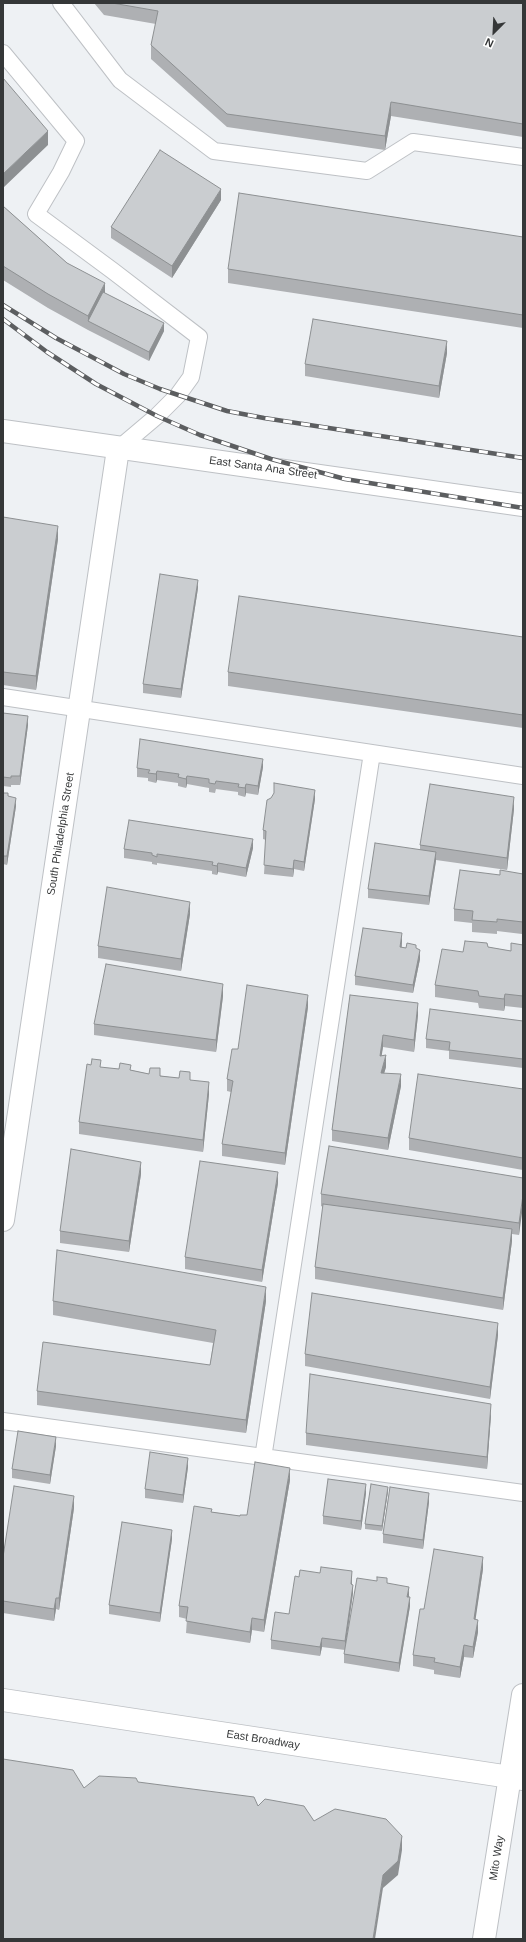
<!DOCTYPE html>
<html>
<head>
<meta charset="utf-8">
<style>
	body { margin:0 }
	#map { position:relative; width:526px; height:1942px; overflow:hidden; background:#eef1f4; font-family:Arial,sans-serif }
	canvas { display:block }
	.frame { position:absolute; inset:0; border:4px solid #353738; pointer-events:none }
	.north { position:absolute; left:474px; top:12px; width:40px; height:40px; -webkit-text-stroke:3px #fff; paint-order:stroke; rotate:204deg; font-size:11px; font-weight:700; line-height:16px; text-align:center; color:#353738 }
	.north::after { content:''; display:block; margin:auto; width:14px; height:18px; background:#353738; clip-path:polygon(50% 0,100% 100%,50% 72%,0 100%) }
</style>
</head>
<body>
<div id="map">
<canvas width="526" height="1942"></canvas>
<div class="frame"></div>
<div class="north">N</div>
</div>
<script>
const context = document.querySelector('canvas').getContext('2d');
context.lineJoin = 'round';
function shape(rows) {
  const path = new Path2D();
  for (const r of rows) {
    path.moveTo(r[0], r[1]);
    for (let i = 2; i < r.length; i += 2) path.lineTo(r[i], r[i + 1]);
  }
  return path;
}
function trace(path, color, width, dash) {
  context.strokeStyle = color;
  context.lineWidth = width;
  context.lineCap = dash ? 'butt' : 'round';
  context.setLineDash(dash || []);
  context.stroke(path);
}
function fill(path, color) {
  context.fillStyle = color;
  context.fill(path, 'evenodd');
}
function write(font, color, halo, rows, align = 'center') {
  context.font = font + ' Arial,sans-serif';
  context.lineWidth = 3;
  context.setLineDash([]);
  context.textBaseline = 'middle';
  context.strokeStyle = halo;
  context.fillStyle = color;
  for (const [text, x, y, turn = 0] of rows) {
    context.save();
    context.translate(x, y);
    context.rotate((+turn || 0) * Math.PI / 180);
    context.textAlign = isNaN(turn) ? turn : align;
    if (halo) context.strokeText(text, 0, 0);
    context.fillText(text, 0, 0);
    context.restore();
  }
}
const service = shape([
	[61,3,120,80,214,151,367,171,413,142,523,157],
	[3,53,76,141,61,172,36,214,113,271,199,337,191,377,178,395,157,416,118,449],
	[3,697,523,776],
	[3,1421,523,1493],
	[263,1458,372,753]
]);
const minor = shape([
	[3,1220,118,449],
	[484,1939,523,1695]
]);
const tertiary = shape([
	[3,431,523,505],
	[3,1700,523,1779]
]);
const rail = shape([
	[3,305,56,338,124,374,160,389,227,411,264,418,523,458],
	[3,319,47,352,96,384,157,416,200,435,271,459,345,479,523,508]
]);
const wall = shape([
	[94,3,523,3,523,137,391,116,385,150,227,127,151,59,151,45,156,24,104,15],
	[221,200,172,278,111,238,111,227],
	[3,206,67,263,105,294,164,331,149,361,88,330,48,308,3,280],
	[523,237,523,328,228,283,228,269],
	[447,353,439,398,305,376,305,364],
	[3,517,58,539,36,690,3,685],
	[198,588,181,698,143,693,143,684],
	[523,637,523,728,228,686,228,672],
	[3,713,28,725,20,785,11,785,11,787,3,786],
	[263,767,258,795,246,793,245,797,238,795,238,792,216,789,215,793,209,792,209,788,187,784,186,788,178,786,178,783,157,780,156,783,148,781,148,778,137,777,137,768],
	[3,793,8,796,16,806,7,865,3,864],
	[315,799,304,871,294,869,293,877,264,874,266,840,263,839,263,830],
	[514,809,507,870,436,860,429,905,368,898,368,889,420,850,420,845],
	[253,848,246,877,218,872,217,875,212,874,212,871,157,863,157,865,152,864,152,862,124,858,124,849],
	[523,874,523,940,522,940,522,934,497,931,497,934,472,932,472,923,454,921,454,909,500,875],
	[190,914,181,971,98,958,98,946],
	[402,942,402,947,406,948,416,948,420,959,413,993,355,985,355,976],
	[523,945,523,1008,505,1006,504,1011,479,1008,478,1003,435,997,435,985,463,952,488,947,511,951],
	[350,995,418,1015,414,1052,383,1047,381,1056,386,1067,384,1073,401,1086,388,1150,332,1141,332,1130],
	[223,996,216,1052,94,1035,94,1024],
	[308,1007,285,1165,222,1156,222,1144,231,1092,227,1091,227,1079,238,1049],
	[523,1021,523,1068,449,1059,449,1051,426,1048,426,1039],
	[101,1068,131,1070,149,1074,190,1080,209,1094,203,1152,79,1134,79,1122],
	[523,1089,523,1170,409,1150,409,1138],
	[141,1174,129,1252,60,1243,60,1231],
	[523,1178,519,1235,512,1234,512,1241,503,1310,315,1279,315,1267,323,1207,321,1206,321,1194],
	[278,1183,262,1282,185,1269,185,1257],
	[53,1301,266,1301,246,1433,37,1405,37,1391,210,1365,213,1343,53,1315],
	[498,1335,490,1399,305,1366,305,1354],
	[491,1415,487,1469,306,1445,306,1433],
	[56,1446,50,1484,12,1478,12,1469],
	[188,1467,183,1503,145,1498,145,1489],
	[290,1480,264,1632,252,1630,250,1643,186,1633,187,1619,179,1617,179,1606,212,1512,240,1516,247,1515],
	[388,1491,382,1531,365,1529,365,1524],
	[366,1493,361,1530,323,1524,323,1516],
	[429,1502,423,1549,383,1543,383,1534],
	[74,1508,59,1610,56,1609,54,1621,3,1613,3,1557],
	[172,1539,160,1622,109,1614,109,1605],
	[483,1569,475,1619,478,1632,473,1658,464,1657,460,1678,434,1674,434,1670,413,1666,413,1655,424,1609],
	[299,1577,352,1580,352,1584,353,1593,345,1650,322,1647,320,1656,271,1649,271,1640,289,1614],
	[387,1583,409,1596,410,1606,399,1672,344,1663,344,1654]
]);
const shadedWall = shape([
	[391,102,391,116,385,150,385,136],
	[48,131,48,145,3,188,3,174],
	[221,189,221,200,172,278,172,266],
	[105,283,105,296,88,321,88,316],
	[164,323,164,331,149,361,149,352],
	[447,341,447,353,439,398,439,386],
	[58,526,58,539,36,690,36,676],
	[198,580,198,588,181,698,181,689],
	[28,716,28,725,20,785,20,776],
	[263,759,263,767,258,795,258,786],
	[157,771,157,780,156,783,156,774],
	[187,776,187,784,186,788,186,779],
	[246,784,246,793,245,797,245,788],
	[315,790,315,799,304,871,304,862],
	[514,797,514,809,507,870,507,858],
	[16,798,16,806,7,865,7,856],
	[253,839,253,848,246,877,246,868],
	[436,852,436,861,429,905,429,896],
	[294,860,294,869,293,877,293,869],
	[218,863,218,872,217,875,217,866],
	[190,902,190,914,181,971,181,959],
	[402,933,402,942,400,955,400,947],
	[420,950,420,959,413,993,413,985],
	[223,984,223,996,216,1052,216,1040],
	[505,994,505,1006,504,1011,504,999],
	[308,995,308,1007,285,1165,285,1153],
	[418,1003,418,1015,414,1052,414,1040],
	[383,1035,383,1047,380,1067,380,1056],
	[386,1055,386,1067,381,1084,381,1073],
	[401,1074,401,1086,388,1150,388,1138],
	[209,1082,209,1094,203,1152,203,1140],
	[141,1162,141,1174,129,1252,129,1241],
	[278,1172,278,1183,262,1282,262,1270],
	[523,1195,523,1206,519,1235,519,1223],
	[512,1229,512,1241,503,1310,503,1298],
	[266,1287,266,1301,246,1433,246,1420],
	[498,1323,498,1335,490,1399,490,1387],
	[491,1404,491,1415,487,1469,487,1457],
	[56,1437,56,1446,50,1484,50,1475],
	[188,1458,188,1467,183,1503,183,1495],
	[290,1468,290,1480,264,1632,264,1620],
	[366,1484,366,1493,361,1530,361,1521],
	[388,1487,388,1491,382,1531,382,1526],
	[429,1493,429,1502,423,1549,423,1540],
	[74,1496,74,1508,59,1610,59,1598],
	[172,1530,172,1539,160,1622,160,1613],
	[483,1557,483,1569,474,1630,474,1619],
	[352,1571,352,1580,351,1593,351,1584],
	[353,1585,353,1593,345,1650,345,1641],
	[409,1587,409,1596,407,1606,407,1597],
	[410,1597,410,1606,399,1672,399,1663],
	[56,1598,56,1609,54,1621,54,1609],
	[252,1618,252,1630,250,1643,250,1632],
	[478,1620,478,1632,473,1658,473,1647],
	[322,1638,322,1647,320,1656,320,1647],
	[464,1645,464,1657,460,1678,460,1667],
	[402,1836,402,1850,398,1875,383,1888,375,1939,373,1939,383,1875]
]);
const building = shape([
	[112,3,523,3,523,124,391,102,385,136,227,114,151,45,158,11,112,3],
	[3,78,48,131,3,174,3,78],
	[160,150,221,189,172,266,111,227,160,150],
	[239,193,523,237,523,315,228,269,239,193],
	[3,206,67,263,105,283,88,316,48,294,3,266,3,206],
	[103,292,164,323,149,352,88,321,103,292],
	[313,319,447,341,439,386,305,364,313,319],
	[3,517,58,526,36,676,3,672,3,517],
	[160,574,198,580,181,689,143,684,160,574],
	[239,596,523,637,523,715,228,672,239,596],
	[3,713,28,716,20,776,11,776,11,778,3,777,3,713],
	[140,739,263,759,258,786,246,784,245,788,238,787,239,784,216,781,215,784,209,783,209,779,187,776,186,779,178,777,179,774,157,771,156,774,148,773,150,770,137,768,140,739],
	[274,783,315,790,304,862,294,860,293,869,264,865,266,831,263,830,267,800,271,798,274,793,274,783],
	[430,784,514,797,507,858,420,845,430,784],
	[3,793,8,793,8,796,16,798,7,856,3,856,3,793],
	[129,820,253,839,246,868,218,863,217,866,212,865,213,862,157,854,157,857,152,855,152,853,124,849,129,820],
	[375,843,436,852,429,896,368,889,375,843],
	[460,870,500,875,500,870,523,874,523,922,497,919,497,922,472,920,473,911,454,909,460,870],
	[107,887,190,902,181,959,98,946,107,887],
	[363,928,402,933,400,947,406,948,407,943,416,945,416,948,420,950,413,985,355,976,363,928],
	[465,941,487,943,488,947,511,951,511,943,523,945,523,996,505,994,504,999,479,996,478,991,435,985,442,949,463,952,465,941],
	[106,964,223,984,216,1040,94,1024,106,964],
	[247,985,308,995,285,1153,222,1144,233,1081,227,1079,232,1049,238,1049,247,985],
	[350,995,418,1003,414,1040,383,1035,380,1056,386,1055,381,1073,401,1074,388,1138,332,1130,350,995],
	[430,1009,523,1021,523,1059,449,1050,450,1042,426,1039,430,1009],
	[92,1059,101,1060,100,1067,119,1069,120,1063,131,1065,130,1070,149,1074,150,1068,160,1068,160,1076,179,1078,180,1071,190,1072,190,1080,209,1082,203,1140,79,1122,87,1064,91,1065,92,1059],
	[418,1074,523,1089,523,1158,409,1138,418,1074],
	[329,1146,523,1178,523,1195,519,1223,321,1194,329,1146],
	[71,1149,141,1162,129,1241,60,1231,71,1149],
	[200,1161,278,1172,262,1270,185,1257,200,1161],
	[323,1204,512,1229,503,1298,315,1267,323,1204],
	[57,1250,266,1287,246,1420,37,1391,43,1342,210,1365,216,1330,53,1301,57,1250],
	[312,1293,498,1323,490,1387,305,1354,312,1293],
	[310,1374,491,1404,487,1457,306,1433,310,1374],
	[18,1431,56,1437,50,1475,12,1469,18,1431],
	[150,1452,188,1458,183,1495,145,1489,150,1452],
	[255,1462,290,1468,264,1620,252,1618,250,1632,186,1621,188,1607,179,1606,194,1506,212,1509,211,1512,240,1516,240,1515,247,1515,255,1462],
	[328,1479,366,1484,361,1521,323,1516,328,1479],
	[371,1484,388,1487,382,1526,365,1524,371,1484],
	[14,1486,74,1496,59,1598,56,1598,54,1609,3,1601,3,1557,14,1486],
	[390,1487,429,1493,423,1540,383,1534,390,1487],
	[122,1522,172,1530,160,1613,109,1605,122,1522],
	[434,1549,483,1557,474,1619,478,1620,473,1647,464,1645,460,1667,434,1662,435,1658,413,1655,420,1609,424,1609,434,1549],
	[321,1567,352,1571,351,1584,353,1585,345,1641,322,1638,320,1647,271,1640,275,1612,289,1614,295,1576,299,1577,300,1570,320,1573,321,1567],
	[377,1577,387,1578,387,1583,409,1587,407,1597,410,1597,399,1663,344,1654,357,1578,377,1581,377,1577],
	[3,1759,73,1770,84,1788,99,1776,136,1778,138,1782,254,1797,258,1806,265,1799,304,1806,314,1821,335,1809,386,1819,402,1836,398,1861,383,1875,373,1939,3,1939,3,1759]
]);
const streetNames = [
	["East Santa Ana Street",263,468,8],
	["South Philadelphia Street",61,834,-81],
	["East Broadway",263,1740,9],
	["Mito Way",497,1858,-81]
];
trace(service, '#bec1c5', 18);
trace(minor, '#bec1c5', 24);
trace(tertiary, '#bec1c5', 24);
trace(service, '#fff', 16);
trace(minor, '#fff', 22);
trace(tertiary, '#fff', 22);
trace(rail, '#5c5e60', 4.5);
trace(rail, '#fff', 3, [9]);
fill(wall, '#aeb0b3');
fill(shadedWall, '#8d9092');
fill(building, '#cacdd0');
trace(building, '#8d9092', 1);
write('11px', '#353738', '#fff', streetNames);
</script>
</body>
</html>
